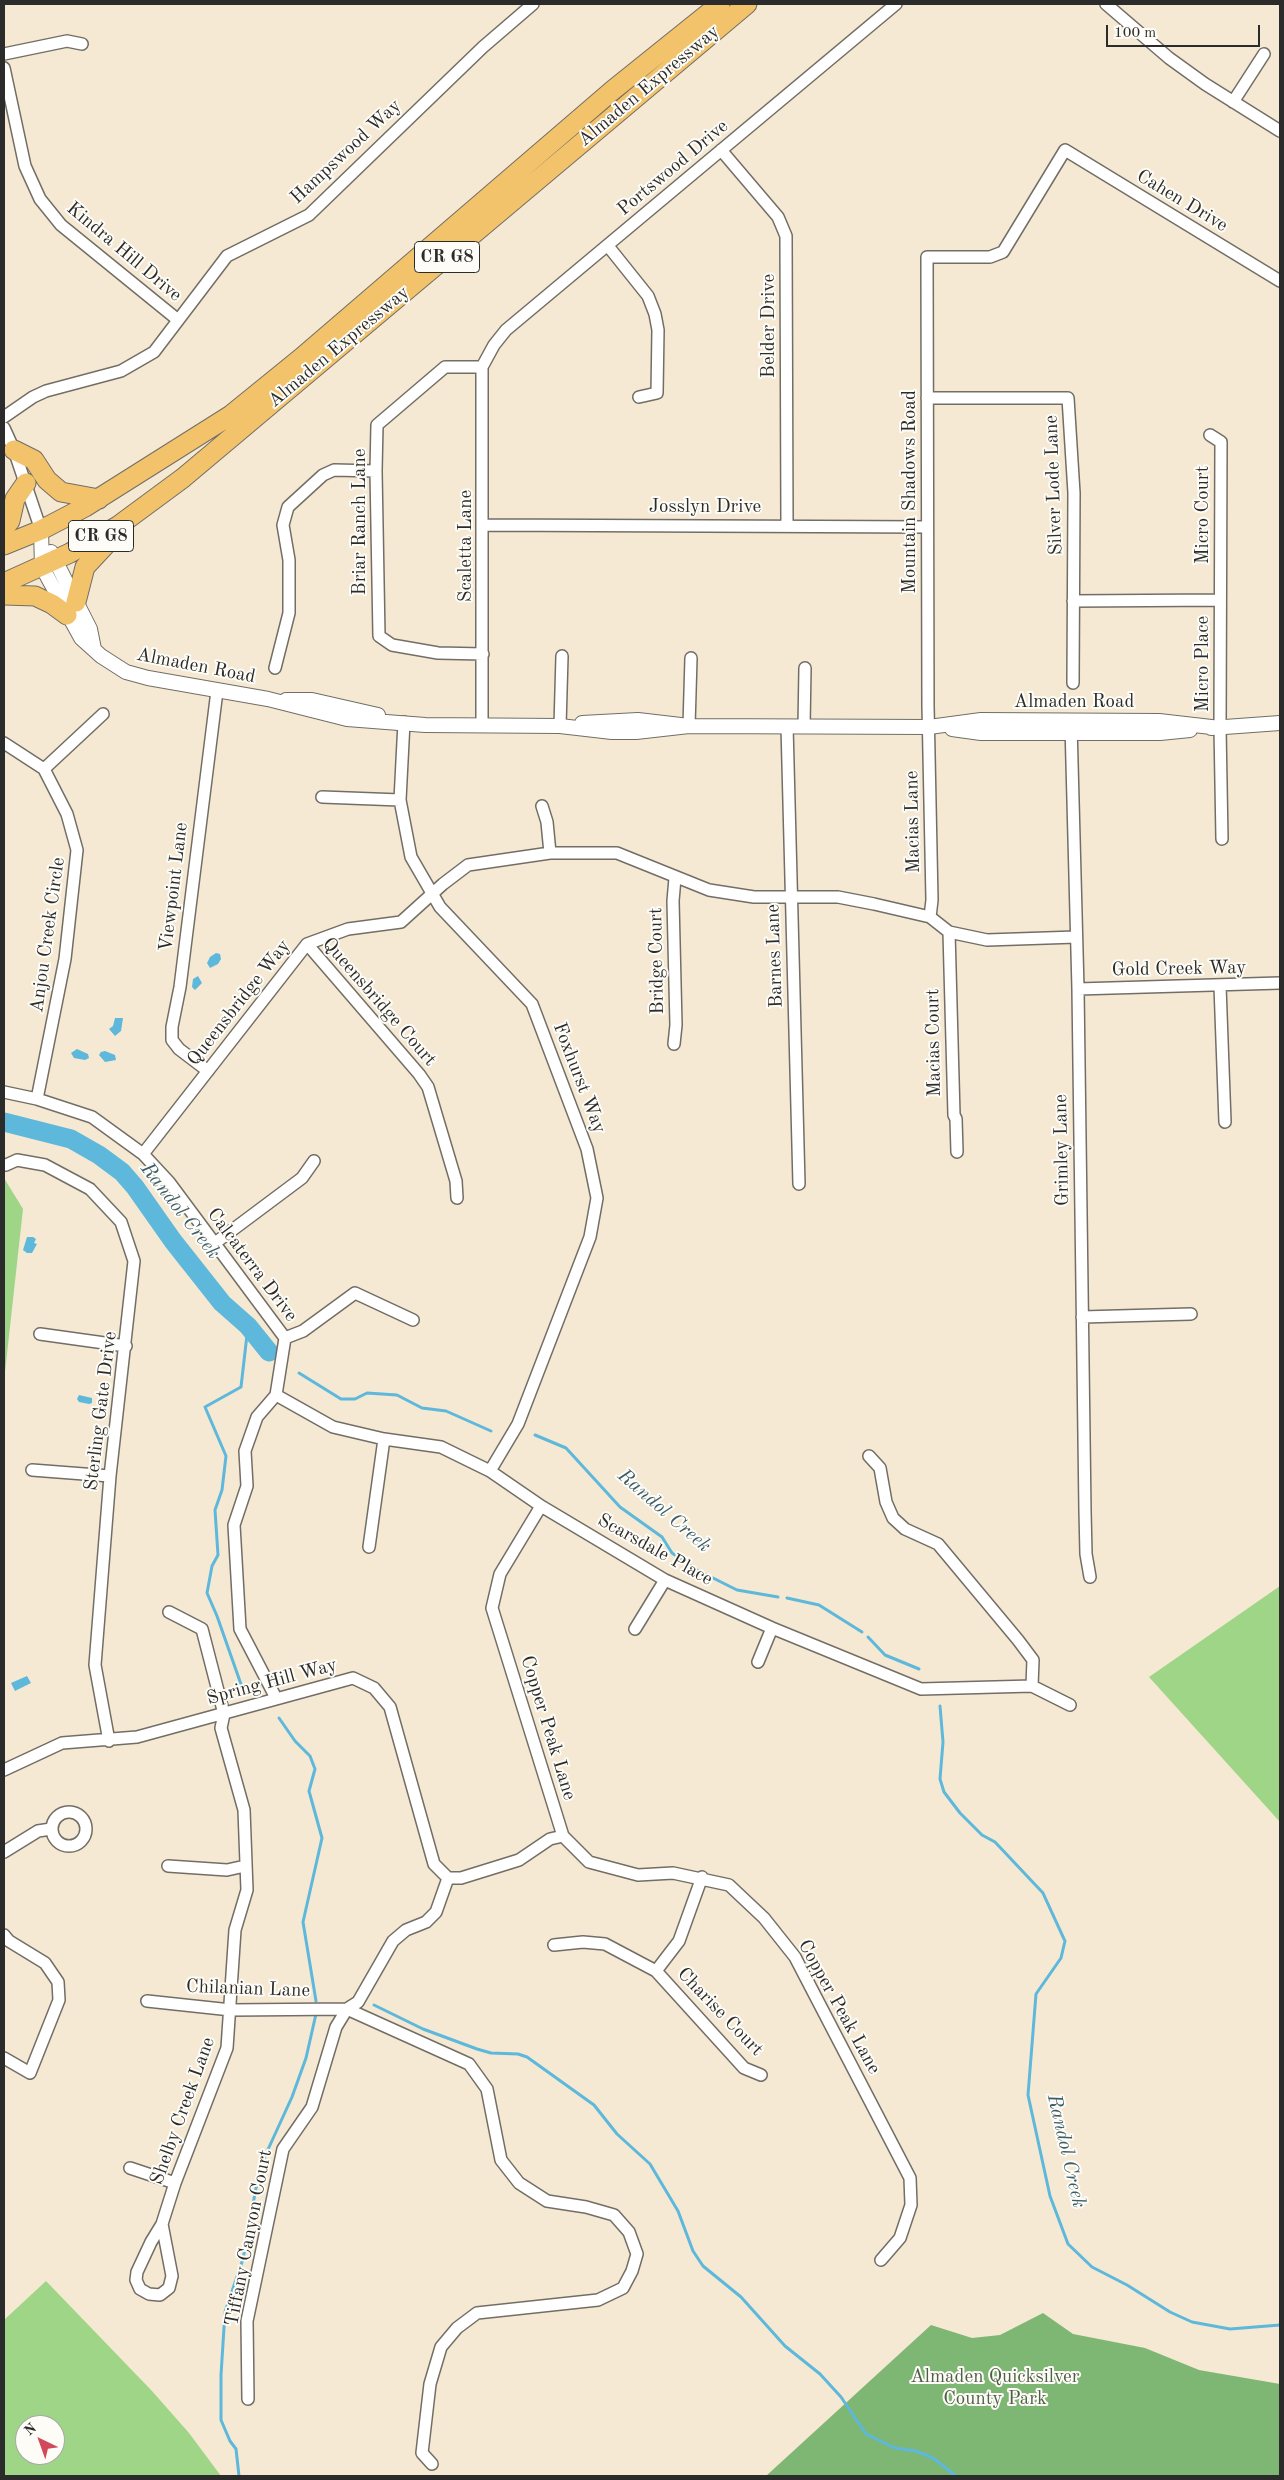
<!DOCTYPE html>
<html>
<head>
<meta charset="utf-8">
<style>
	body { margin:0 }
	#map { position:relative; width:1284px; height:2480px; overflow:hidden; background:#f5e9d3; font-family:"Old Standard TT",serif }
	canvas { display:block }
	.frame { position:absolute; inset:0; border:5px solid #2b2b2b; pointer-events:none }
	.north { position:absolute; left:15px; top:2415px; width:50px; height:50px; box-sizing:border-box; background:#fdfcf7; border:1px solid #a9a8a5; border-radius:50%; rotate:318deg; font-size:14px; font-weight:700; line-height:20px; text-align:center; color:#2b2b2b }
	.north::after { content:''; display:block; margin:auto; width:18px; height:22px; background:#d1495b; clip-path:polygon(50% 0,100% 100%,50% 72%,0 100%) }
	.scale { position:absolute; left:1106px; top:25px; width:154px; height:22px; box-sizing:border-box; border:2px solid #2b2b2b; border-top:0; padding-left:6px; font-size:15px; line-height:18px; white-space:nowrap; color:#2b2b2b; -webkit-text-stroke:4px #fdfcf7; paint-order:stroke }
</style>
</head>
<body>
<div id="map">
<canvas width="1284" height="2480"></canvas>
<div class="frame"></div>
<div class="north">N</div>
<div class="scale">100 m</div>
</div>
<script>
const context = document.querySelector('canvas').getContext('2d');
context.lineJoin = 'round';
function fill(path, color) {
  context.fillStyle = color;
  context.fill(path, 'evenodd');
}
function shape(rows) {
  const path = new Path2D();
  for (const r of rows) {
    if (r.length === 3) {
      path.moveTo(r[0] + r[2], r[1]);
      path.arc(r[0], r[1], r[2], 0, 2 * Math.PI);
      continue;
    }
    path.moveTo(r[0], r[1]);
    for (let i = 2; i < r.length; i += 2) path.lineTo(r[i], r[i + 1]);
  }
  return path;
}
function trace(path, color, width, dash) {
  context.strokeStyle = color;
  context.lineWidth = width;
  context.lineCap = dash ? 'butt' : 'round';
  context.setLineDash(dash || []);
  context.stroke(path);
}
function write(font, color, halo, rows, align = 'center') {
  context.font = font + ' "Old Standard TT",serif';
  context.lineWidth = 4;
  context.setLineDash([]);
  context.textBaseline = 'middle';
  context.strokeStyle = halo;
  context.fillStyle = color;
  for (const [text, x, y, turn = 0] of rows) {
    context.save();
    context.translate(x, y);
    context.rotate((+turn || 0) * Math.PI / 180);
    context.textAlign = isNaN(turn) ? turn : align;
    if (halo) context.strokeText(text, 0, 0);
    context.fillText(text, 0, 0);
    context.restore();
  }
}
const green = shape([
	[4,1178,23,1209,4,1381],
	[1280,1586,1280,1822,1149,1677],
	[46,2281,152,2391,189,2433,221,2476,4,2476,4,2320],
	[25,2425,55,2425,55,2455,25,2455]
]);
const forest = shape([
	[1043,2313,1073,2334,1145,2348,1199,2370,1280,2384,1280,2476,766,2476,931,2325,972,2338,1000,2335]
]);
const water = shape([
	[216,953,220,954,221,959,218,964,210,968,207,963,210,957],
	[198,976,202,983,195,990,192,987,193,979],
	[115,1018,123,1018,121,1031,115,1036,109,1029,113,1026],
	[77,1049,88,1054,89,1058,85,1060,74,1058,71,1053],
	[105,1051,115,1055,116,1060,105,1062,99,1055,101,1052],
	[27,1237,33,1237,36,1239,34,1243,37,1244,32,1253,27,1253,23,1250],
	[79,1395,92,1398,92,1403,89,1404,79,1402,77,1399],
	[27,1676,31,1683,15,1691,11,1683]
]);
const stream = shape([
	[299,1373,341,1399,355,1399,367,1393,397,1395,422,1408,446,1411,491,1431],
	[535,1435,566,1448,620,1507,662,1537,672,1553,697,1570,737,1590,778,1597],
	[787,1598,819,1605,862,1632],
	[868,1637,885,1655,919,1669],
	[243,1690,217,1616,207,1593,212,1566,218,1555,215,1510,222,1490,226,1456,205,1407,241,1387,248,1326],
	[940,1706,943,1742,940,1779,944,1792,960,1813,982,1835,995,1842,1043,1893,1065,1941,1061,1958,1036,1994,1028,2095,1050,2196,1068,2244,1092,2267,1127,2285,1170,2312,1192,2322,1230,2329,1280,2325],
	[279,1718,295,1741,310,1756,315,1769,309,1791,322,1838,303,1922,316,2001],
	[374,2005,423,2029,477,2049,491,2053,518,2054,527,2057,594,2105,617,2134,650,2164,678,2211,693,2251,703,2266,741,2297,785,2346,820,2374,841,2397,866,2434,895,2448,916,2451,933,2458,956,2476],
	[239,2476,236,2449,230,2441,221,2420,221,2375,225,2312,243,2259,256,2188,265,2156,292,2097,306,2058,316,2014]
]);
const river = shape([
	[4,1122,71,1139,99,1155,122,1172,135,1187,173,1241,222,1303,248,1326,269,1352]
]);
const minor = shape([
	[1106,4,1169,58,1205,84,1280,131],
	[4,54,67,41,82,44],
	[4,68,25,166,40,199,61,225,178,320],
	[1233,102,1264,54],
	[721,150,778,217,786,236,787,525],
	[608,246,648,296,655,314,658,330,657,393,639,397],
	[482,367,494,345,506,330,896,4],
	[482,367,445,367,377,425,376,471,379,636,392,645,438,653,483,654],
	[927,398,1068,398,1074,493,1073,683],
	[4,417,33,397,46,391,121,371,154,352,227,256,309,215,483,47,533,4],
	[4,428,14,450,41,530],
	[1210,435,1221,442,1220,728,1222,839],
	[484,525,927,527],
	[1073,601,1220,600],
	[275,668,289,613,289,560,283,525,288,507,323,475,334,470,376,471],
	[404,722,400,800,411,857,440,907,532,1004,587,1149,597,1198,590,1237,518,1424,490,1471],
	[482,725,482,367],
	[1071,725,1078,989,1085,1511,1086,1554,1090,1577],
	[560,726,562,656],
	[689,726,691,658],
	[787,726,799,1184],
	[804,726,805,668],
	[4,743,44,769,67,814,77,850,65,959,37,1099],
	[44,769,103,714],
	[322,797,400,800],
	[542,806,547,822,550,853],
	[930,917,932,900,928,706,927,257,990,257,1003,252,1065,150,1280,281],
	[949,932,954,1115,956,1119,957,1152],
	[307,944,419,1074,428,1087,456,1181,457,1198],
	[1220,986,1225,1122],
	[1078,989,1280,983],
	[674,1044,676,1025,673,901,675,878],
	[208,1071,179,1049,172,1040,172,1027,180,987,217,691],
	[4,1092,37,1099,92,1117,143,1154,169,1182,285,1338,276,1395,257,1417,245,1451,247,1486,234,1525,240,1629,276,1698],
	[143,1154,307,944,348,929,401,922,443,884,468,865,550,853,617,853,709,890,754,897,838,897,874,904,930,917,949,932,987,940,1076,937],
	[6,1165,17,1160,45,1165,90,1189,121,1222,134,1261,110,1476,95,1665,109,1741],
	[215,1243,302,1178,314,1161],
	[1082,1317,1191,1314],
	[40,1334,126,1346],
	[285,1338,303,1331,355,1293,413,1320],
	[276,1395,333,1427,384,1439,441,1447,490,1471,541,1506,665,1580,772,1628,921,1689,1032,1686,1070,1705],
	[869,1456,880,1468,886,1502,893,1518,905,1529,938,1544,1018,1640,1033,1660,1032,1686],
	[32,1470,110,1476],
	[541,1506,500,1574,492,1608,563,1836,589,1862,638,1875,673,1873,729,1885,764,1918,795,1957,910,2178,911,2205,900,2238,881,2260],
	[369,1547,384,1439],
	[635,1629,665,1580],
	[758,1662,772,1628],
	[4,1770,62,1743,137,1737,353,1678,374,1688,390,1707,434,1864,448,1878,461,1878,519,1860,550,1839,563,1836],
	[69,1829,17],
	[4,1852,38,1831,51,1829],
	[168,1866,227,1870,245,1866],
	[4,1935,9,1941,45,1963,58,1982,59,2000,30,2073,4,2058],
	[554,1945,583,1942,605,1944,656,1971,744,2068,761,2075],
	[656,1971,679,1941,702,1877],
	[147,2001,231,2010,347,2009,469,2064,487,2089,501,2160,519,2183,547,2201,586,2207,614,2215,629,2232,637,2254,632,2271,623,2288,598,2300,477,2313,457,2328,441,2347,430,2384,422,2453,432,2464],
	[130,2168,175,2183],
	[162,2224,172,2276,169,2288,160,2295,149,2294,140,2289,136,2280,137,2272,151,2242,162,2224,175,2183,227,2048,235,1930,247,1890,244,1810,221,1728,224,1714,202,1629,169,1612],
	[248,2399,247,2321,283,2149,312,2107,336,2027,347,2009,358,2002,393,1941,406,1930,426,1922,436,1912,448,1878]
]);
const tertiary = shape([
	[41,530,42,567,81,638,101,656,126,672,148,678,268,699,347,719,425,725,560,726,612,732,636,732,689,726],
	[51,552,90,629,94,649],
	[286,700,312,700,378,715],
	[582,723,638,720,689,726,929,727,981,720,1159,721,1220,728],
	[1211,728,1280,723],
	[952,729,981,733,1160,733,1190,730]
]);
const primary = shape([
	[14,450,34,460,47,480,61,492,99,499],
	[4,528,10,521,15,499,26,483],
	[4,545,41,530,85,507,231,415,300,359,613,90,720,4],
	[4,583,70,553,118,526,183,478,747,4],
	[4,595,35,596,52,604,67,615],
	[76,602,85,567,112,538]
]);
const shields = [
	[447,257,65],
	[101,536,65]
];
const shieldNames = [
	["CR G8",447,257],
	["CR G8",101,536]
];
const streetNames = [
	["Almaden Expressway",649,86,-40],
	["Hampswood Way",346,152,-43],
	["Portswood Drive",673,168,-40],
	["Cahen Drive",1182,201,31],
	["Kindra Hill Drive",124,252,40],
	["Belder Drive",769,326,-90],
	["Almaden Expressway",339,347,-40],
	["Silver Lode Lane",1054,485,-92],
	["Mountain Shadows Road",910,492,-90],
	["Josslyn Drive",705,507],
	["Micro Court",1203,515,-90],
	["Briar Ranch Lane",360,522,-90],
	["Scaletta Lane",466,546,-90],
	["Micro Place",1203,664,-90],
	["Almaden Road",196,666,11],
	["Almaden Road",1074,702],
	["Macias Lane",913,822,-91],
	["Viewpoint Lane",174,887,-83],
	["Anjou Creek Circle",48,935,-82],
	["Barnes Lane",775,956,-92],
	["Bridge Court",657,961,-91],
	["Gold Creek Way",1179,969,-1],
	["Queensbridge Court",379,1002,49],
	["Queensbridge Way",239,1003,-52],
	["Macias Court",934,1043,-91],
	["Foxhurst Way",579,1078,69],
	["Grimley Lane",1062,1150,-91],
	["Calcaterra Drive",252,1265,53],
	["Sterling Gate Drive",101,1411,-83],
	["Scarsdale Place",655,1550,29],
	["Spring Hill Way",272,1682,-15],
	["Copper Peak Lane",548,1728,73],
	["Chilanian Lane",248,1989,2],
	["Copper Peak Lane",839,2007,61],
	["Charise Court",720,2012,46],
	["Shelby Creek Lane",183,2111,-70],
	["Tiffany Canyon Court",249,2238,-79]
];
const parkNames = [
	["Almaden Quicksilver",995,2377],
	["County Park",995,2399]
];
const waterNames = [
	["Randol Creek",180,1211,52],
	["Randol Creek",664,1511,41],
	["Randol Creek",1066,2151,77]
];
fill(green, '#9ed587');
fill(forest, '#7eb674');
fill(water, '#5db8db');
trace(stream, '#5db8db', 3);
trace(river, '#5db8db', 19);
trace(minor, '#726e66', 14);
trace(tertiary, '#726e66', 16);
trace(primary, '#726e66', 21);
trace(minor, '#fff', 11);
trace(tertiary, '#fff', 14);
trace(primary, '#f2c36a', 19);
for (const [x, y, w] of shields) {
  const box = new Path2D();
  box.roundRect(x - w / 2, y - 15.5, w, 31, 4);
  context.fillStyle = '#fdfcf7';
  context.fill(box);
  trace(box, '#2b2b2b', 1);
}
write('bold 18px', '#2b2b2b', null, shieldNames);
write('19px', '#2b2b2b', '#fdfcf7', streetNames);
write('19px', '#4e5e47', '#fdfcf7', parkNames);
write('italic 20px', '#3c5c69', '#fdfcf7', waterNames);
</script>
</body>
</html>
